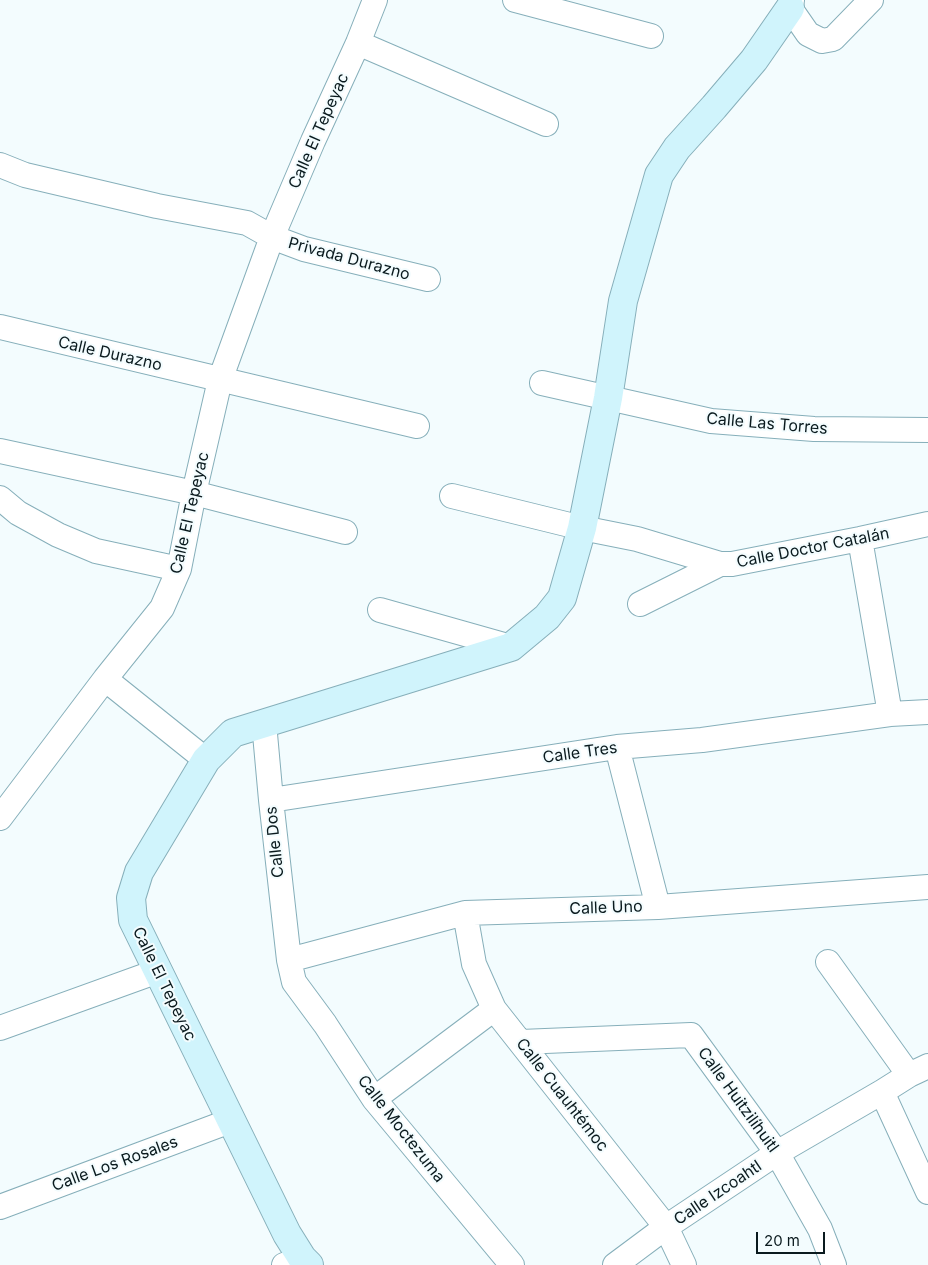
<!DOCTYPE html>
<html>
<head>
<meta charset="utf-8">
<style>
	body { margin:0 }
	#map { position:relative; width:928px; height:1265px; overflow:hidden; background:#f3fcfe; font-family:Inter,sans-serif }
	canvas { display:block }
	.scale { position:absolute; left:756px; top:1232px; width:69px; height:22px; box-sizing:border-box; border:2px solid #0a1a1e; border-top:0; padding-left:6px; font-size:15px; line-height:18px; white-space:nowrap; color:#0a1a1e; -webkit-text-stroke:4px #f3fcfe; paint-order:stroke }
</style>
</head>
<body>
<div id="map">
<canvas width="928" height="1265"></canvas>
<div class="scale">20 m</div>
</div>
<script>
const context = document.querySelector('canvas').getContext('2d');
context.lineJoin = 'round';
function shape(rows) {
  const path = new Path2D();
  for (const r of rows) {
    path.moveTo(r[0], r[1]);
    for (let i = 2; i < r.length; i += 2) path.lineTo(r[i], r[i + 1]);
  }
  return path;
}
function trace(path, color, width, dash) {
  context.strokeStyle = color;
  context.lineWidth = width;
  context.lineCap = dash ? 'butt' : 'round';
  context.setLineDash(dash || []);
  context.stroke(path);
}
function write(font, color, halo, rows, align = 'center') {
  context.font = font + ' Inter,sans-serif';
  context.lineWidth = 4;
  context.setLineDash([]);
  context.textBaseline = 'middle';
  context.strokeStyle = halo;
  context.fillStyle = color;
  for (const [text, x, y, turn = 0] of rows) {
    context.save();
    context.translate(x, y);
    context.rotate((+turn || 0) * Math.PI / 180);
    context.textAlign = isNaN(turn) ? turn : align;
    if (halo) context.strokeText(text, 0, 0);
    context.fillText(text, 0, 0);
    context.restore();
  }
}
const street = shape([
	[515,0,651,36],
	[792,0,790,8,808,34,822,41,833,39,871,0],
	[358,43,546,124],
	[0,165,25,175,157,206,247,223,272,237,304,249,428,279],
	[0,327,417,426],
	[542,383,711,421,814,429,928,430],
	[0,451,194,493,345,532],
	[452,496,582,528,637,539,720,564,732,564,860,539,928,524],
	[0,498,18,513,58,535,96,551,179,569],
	[860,539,890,714],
	[640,604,720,564],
	[380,610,511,647],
	[105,679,206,760],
	[264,723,271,800,289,960,294,982,325,1024,374,1099,512,1265],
	[617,747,658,907],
	[271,800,617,747,702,740,890,714,928,712],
	[0,818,105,679,162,608,179,569,194,493,220,380,272,237,313,141,358,43,375,0],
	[465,913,474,964,494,1009,666,1227,684,1265],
	[289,960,465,913,658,907,928,887],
	[828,962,909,1075],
	[0,1028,158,971],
	[521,1042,691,1035,777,1153,820,1229,834,1265],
	[882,1092,928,1192],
	[374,1099,494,1009],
	[0,1207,230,1121],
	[284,1265,302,1258],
	[615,1265,666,1227,777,1153,882,1092,909,1075,928,1066]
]);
const secondary = shape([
	[309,1265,302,1258,287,1234,133,920,131,898,139,872,206,760,233,733,511,647,547,617,562,598,582,528,608,398,623,301,659,175,677,148,714,107,754,60,790,8]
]);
const streetNames = [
	["Calle El Tepeyac",319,131,-66],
	["Privada Durazno",349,259,15],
	["Calle Durazno",110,354,13],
	["Calle Las Torres",767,424,5],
	["Calle El Tepeyac",190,513,-77],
	["Calle Doctor Catalán",813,548,-11],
	["Calle Tres",580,753,-8],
	["Calle Dos",275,842,-96],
	["Calle Uno",606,908,-2],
	["Calle El Tepeyac",164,984,64],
	["Calle Cuauhtémoc",562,1095,52],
	["Calle Huitzilíhuitl",738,1100,54],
	["Calle Moctezuma",401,1129,52],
	["Calle Los Rosales",115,1164,-20],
	["Calle Izcoahtl",718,1193,-34]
];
trace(street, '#86afba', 26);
trace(secondary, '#86afba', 30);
trace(street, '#fff', 24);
trace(secondary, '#d0f4fc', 28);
write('16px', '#0a1a1e', '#f3fcfe', streetNames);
</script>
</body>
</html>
